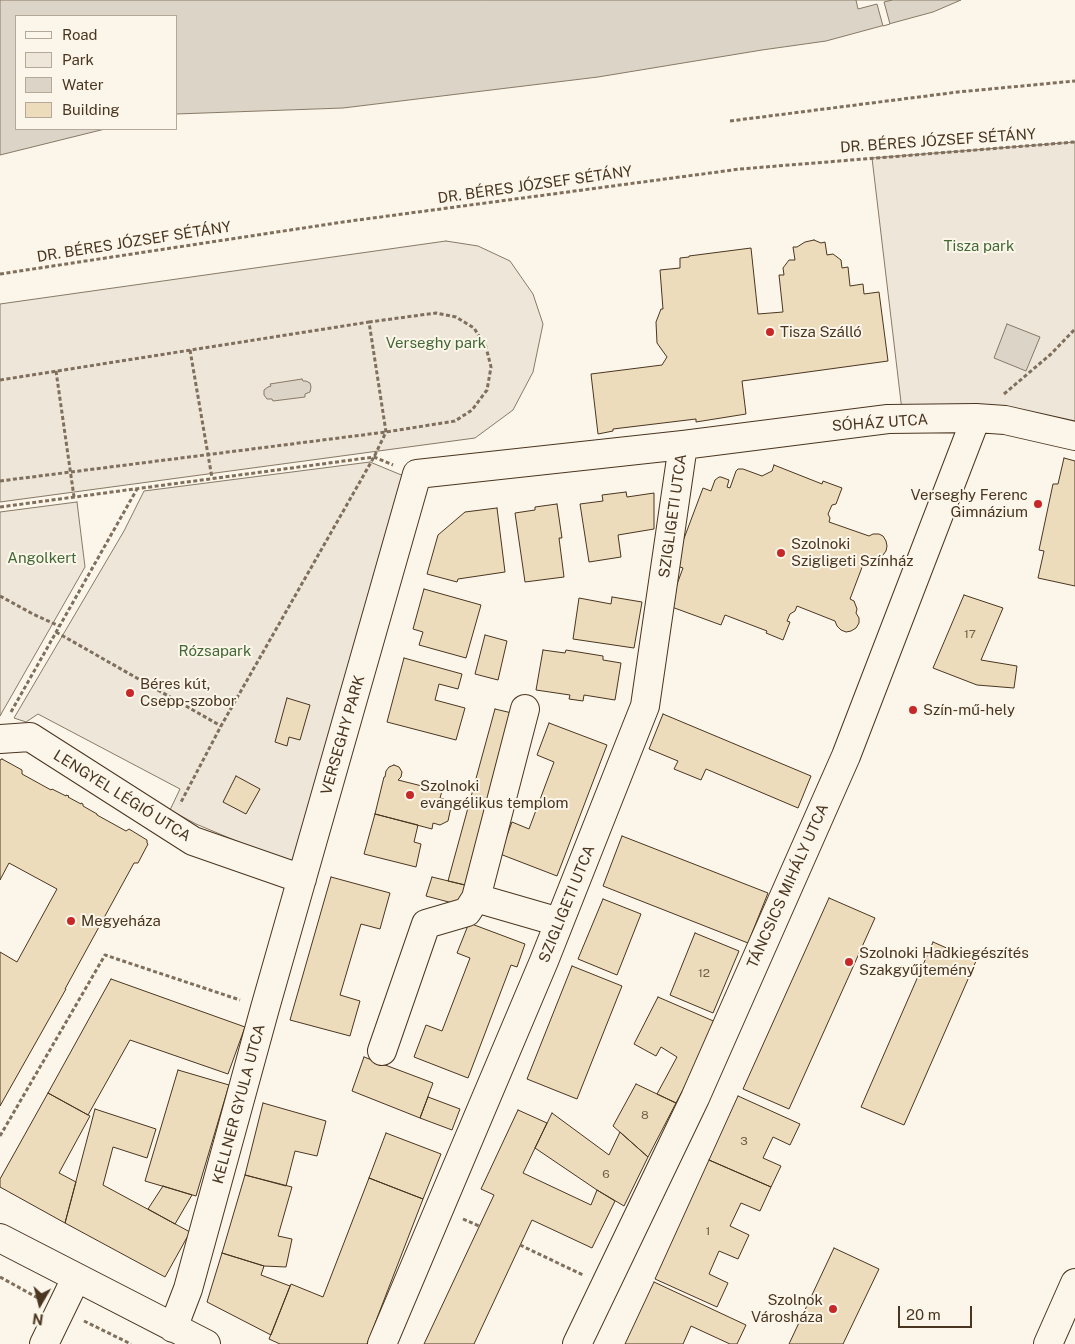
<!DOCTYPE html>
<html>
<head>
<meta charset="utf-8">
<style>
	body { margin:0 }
	#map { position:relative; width:1075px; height:1344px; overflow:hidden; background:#fbf6e9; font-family:"Public Sans",sans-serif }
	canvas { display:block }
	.legend { position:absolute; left:15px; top:15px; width:162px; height:115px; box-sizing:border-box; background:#fbf6e9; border:1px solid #b4a999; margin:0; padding:6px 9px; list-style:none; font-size:15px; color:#4a3520 }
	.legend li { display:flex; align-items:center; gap:10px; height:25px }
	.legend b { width:25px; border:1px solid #b4a999 }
	.north { position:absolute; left:15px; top:1279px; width:50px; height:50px; -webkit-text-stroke:4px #fbf6e9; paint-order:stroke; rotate:188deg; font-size:14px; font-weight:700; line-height:20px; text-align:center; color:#4a3520 }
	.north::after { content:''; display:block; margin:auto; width:18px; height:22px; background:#4a3520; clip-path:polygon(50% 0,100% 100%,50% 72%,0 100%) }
	.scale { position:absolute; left:898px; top:1306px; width:74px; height:22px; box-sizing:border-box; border:2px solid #4a3520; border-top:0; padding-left:6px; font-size:15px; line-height:18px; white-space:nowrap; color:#4a3520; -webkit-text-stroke:4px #fbf6e9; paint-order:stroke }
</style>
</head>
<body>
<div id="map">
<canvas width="1075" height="1344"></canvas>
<ul class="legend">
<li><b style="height:6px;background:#fbf6e9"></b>Road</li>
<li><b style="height:14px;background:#ede6d9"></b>Park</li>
<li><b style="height:14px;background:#dcd4c6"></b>Water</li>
<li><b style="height:14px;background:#ecdcbc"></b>Building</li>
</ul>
<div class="north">N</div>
<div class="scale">20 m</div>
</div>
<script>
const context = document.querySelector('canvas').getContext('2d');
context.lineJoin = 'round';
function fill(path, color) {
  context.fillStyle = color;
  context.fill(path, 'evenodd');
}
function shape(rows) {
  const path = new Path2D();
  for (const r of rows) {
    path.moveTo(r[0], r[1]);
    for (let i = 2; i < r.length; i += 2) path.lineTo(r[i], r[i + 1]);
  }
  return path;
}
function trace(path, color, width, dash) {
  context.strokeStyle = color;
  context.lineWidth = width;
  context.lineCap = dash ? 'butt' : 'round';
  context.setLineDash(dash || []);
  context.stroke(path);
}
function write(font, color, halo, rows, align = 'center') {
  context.font = font + ' "Public Sans",sans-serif';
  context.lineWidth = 4;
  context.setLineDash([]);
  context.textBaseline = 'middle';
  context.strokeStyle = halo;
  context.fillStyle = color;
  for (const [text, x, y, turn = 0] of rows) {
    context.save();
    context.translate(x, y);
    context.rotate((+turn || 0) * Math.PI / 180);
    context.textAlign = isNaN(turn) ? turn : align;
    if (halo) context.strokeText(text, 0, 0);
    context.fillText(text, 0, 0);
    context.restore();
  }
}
const green = shape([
	[1075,142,1075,436,903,419,872,158,1075,142],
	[446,241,478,246,510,261,533,294,543,324,533,372,513,410,475,438,0,502,0,304,446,241],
	[370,462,411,479,296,866,196,824,170,810,180,789,38,714,26,722,14,718,124,531,144,491,370,462],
	[77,502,85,567,0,716,0,512,77,502]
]);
const water = shape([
	[0,0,961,0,933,12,826,41,762,50,598,77,343,108,176,114,176,16,16,16,16,129,105,129,0,155,0,0],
	[1007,324,1040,337,1026,371,994,358,1007,324],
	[302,379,303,381,306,381,310,383,311,387,310,392,305,394,305,397,273,401,272,399,267,399,264,395,264,390,268,387,271,386,270,384,302,379]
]);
const pier = shape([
	[856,0,892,0,884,2,890,24,883,26,877,4,858,9,856,0]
]);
const building = shape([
	[814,240,821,243,825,242,827,255,833,254,841,260,842,268,848,267,850,286,863,284,864,294,879,292,888,361,742,381,746,414,696,422,696,419,613,429,613,431,598,434,591,374,662,365,667,357,657,343,656,322,661,309,663,309,660,270,680,268,680,258,689,257,689,256,751,248,758,314,783,312,779,275,784,275,783,268,789,260,795,260,793,247,797,247,805,242,814,240],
	[1064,458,1075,461,1075,586,1038,578,1044,551,1039,550,1053,484,1058,484,1064,458],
	[774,465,822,484,823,481,842,488,836,504,832,505,828,514,830,518,829,522,869,536,873,534,879,534,883,536,886,541,887,546,886,551,883,555,878,557,877,560,868,564,864,562,850,599,854,601,857,609,856,613,859,618,859,623,856,628,851,631,846,632,841,630,837,626,835,621,797,606,795,611,790,614,787,621,790,622,783,640,766,633,767,631,725,615,721,625,669,606,683,568,674,565,703,488,711,491,715,480,719,477,721,477,729,480,727,487,730,488,736,471,738,469,743,469,762,476,772,471,774,465],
	[626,492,627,497,654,493,654,529,618,535,621,557,589,562,580,504,603,501,602,495,626,492],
	[557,504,562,538,559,538,564,577,525,582,515,513,535,510,535,507,557,504],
	[497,508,505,572,458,579,457,582,427,574,438,535,465,512,497,508],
	[424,589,481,605,466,658,419,645,423,632,413,629,424,589],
	[964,595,1003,608,981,660,1017,666,1014,688,977,685,933,668,964,595],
	[612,597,642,602,634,648,573,639,579,598,611,604,612,597],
	[485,635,507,641,498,680,475,674,485,635],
	[543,650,565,653,566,650,603,656,603,660,621,663,615,700,584,695,583,701,569,699,570,695,536,690,543,650],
	[404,658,462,674,458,689,439,684,435,700,465,708,456,740,387,722,404,658],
	[287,698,310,705,300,740,289,737,287,746,275,742,287,698],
	[495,709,516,714,469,886,448,881,495,709],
	[663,714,811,776,798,808,706,769,701,780,674,769,678,761,649,749,663,714],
	[549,723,607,745,557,876,500,854,512,822,529,829,554,762,537,755,549,723],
	[2,759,22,770,22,774,51,790,52,789,66,796,66,795,69,796,68,797,81,804,81,803,83,804,83,806,97,814,97,815,126,831,129,829,147,840,147,843,148,844,138,863,134,863,65,989,66,989,0,1106,0,952,17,962,57,889,9,863,0,880,0,760,2,759],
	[394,765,399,767,402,772,401,777,398,780,442,791,440,798,447,800,451,807,448,821,440,825,433,823,432,829,375,814,384,777,385,777,386,771,389,767,394,765],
	[236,776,260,789,246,814,223,802,236,776],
	[375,814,418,825,414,842,421,844,416,867,364,854,375,814],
	[622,836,768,893,748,943,603,886,622,836],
	[331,877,390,893,380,929,361,924,340,995,360,1001,350,1036,290,1020,331,877],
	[432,877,465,885,460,905,426,896,432,877],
	[829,898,875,918,789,1109,743,1089,829,898],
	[603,899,641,914,617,975,578,959,603,899],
	[469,923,525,944,517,967,511,965,468,1078,414,1057,426,1025,442,1031,470,958,457,953,469,923],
	[695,933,739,951,713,1013,670,995,695,933],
	[933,942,976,961,904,1125,861,1107,933,942],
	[572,966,622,986,577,1099,527,1079,572,966],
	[111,979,245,1027,228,1074,130,1040,88,1115,48,1093,111,979],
	[658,997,718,1023,676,1103,657,1094,677,1057,661,1047,656,1056,634,1044,658,997],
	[364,1057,433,1083,420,1118,352,1091,364,1057],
	[178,1070,229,1085,196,1196,145,1181,178,1070],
	[636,1084,676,1103,648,1157,613,1126,636,1084],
	[48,1093,90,1116,59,1173,76,1182,65,1223,0,1187,0,1179,48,1093],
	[738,1096,800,1124,790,1145,773,1137,763,1158,781,1166,771,1187,709,1160,738,1096],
	[428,1097,460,1109,452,1130,420,1118,428,1097],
	[263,1103,326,1121,317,1156,295,1151,286,1186,245,1175,263,1103],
	[95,1109,156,1129,147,1158,113,1147,103,1185,190,1232,165,1277,65,1223,95,1109],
	[518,1110,547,1123,523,1173,591,1205,597,1190,615,1201,592,1248,532,1220,474,1344,424,1344,494,1195,481,1189,518,1110],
	[552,1113,609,1155,620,1132,648,1157,624,1206,597,1190,535,1148,552,1113],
	[386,1133,441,1154,423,1199,369,1178,386,1133],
	[709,1160,771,1187,760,1211,741,1203,730,1226,749,1235,738,1259,719,1251,709,1274,728,1283,717,1307,655,1279,709,1160],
	[245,1175,292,1187,278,1236,292,1239,286,1267,264,1266,222,1253,245,1175],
	[369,1178,423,1199,367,1344,280,1344,269,1339,291,1284,323,1297,369,1178],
	[163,1186,192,1195,175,1224,148,1209,163,1186],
	[834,1248,879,1269,843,1344,789,1344,834,1248],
	[222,1253,264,1266,261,1275,290,1286,271,1335,207,1302,222,1253],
	[654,1282,746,1325,737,1344,730,1344,691,1326,683,1344,625,1344,654,1282]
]);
const path = shape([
	[730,121,958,92,1075,81],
	[0,274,343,222,740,169,1075,142],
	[190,350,212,478],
	[56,371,74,497],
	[0,380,369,322,386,432,374,457,221,726,180,804],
	[1004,394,1051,354,1075,329],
	[0,481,386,432,455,421,472,410,487,390,491,367,486,347,474,328,456,317,436,313,369,322],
	[0,507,374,457,393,465],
	[0,596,33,614,59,626],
	[56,632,221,726],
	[11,712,137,489],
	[0,1136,105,955,240,1000],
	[463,1219,479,1226],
	[520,1245,583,1275],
	[0,1277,38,1298],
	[84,1321,131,1344]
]);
const minor = shape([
	[0,739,30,737,193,841,302,879],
	[476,898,559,922],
	[382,1051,426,924,467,912,476,898,525,709],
	[0,1238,206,1344],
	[173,1328,188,1289,265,1008,417,474,683,445,888,419,976,418,1005,420,1075,436],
	[44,1344,76,1278],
	[382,1344,544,961,645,706,683,445],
	[577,1344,695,1098,846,756,976,418],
	[1048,1344,1075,1283]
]);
const markers = [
	[770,332,5,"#c62828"],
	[1038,504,5,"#c62828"],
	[781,553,5,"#c62828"],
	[130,693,5,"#c62828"],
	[913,710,5,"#c62828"],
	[410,795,5,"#c62828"],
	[71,921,5,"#c62828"],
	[849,962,5,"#c62828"],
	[833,1309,5,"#c62828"]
];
const numberNames = [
	["17",970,634],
	["12",704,973],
	["8",645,1115],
	["3",744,1141],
	["6",606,1174],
	["1",708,1231]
];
const streetNames = [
	["DR. BÉRES JÓZSEF SÉTÁNY",938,141,-4],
	["DR. BÉRES JÓZSEF SÉTÁNY",535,185,-8],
	["DR. BÉRES JÓZSEF SÉTÁNY",134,242,-9],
	["SÓHÁZ UTCA",880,423,-4],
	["SZIGLIGETI UTCA",673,516,-82],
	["VERSEGHY PARK",343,735,-74],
	["LENGYEL LÉGIÓ UTCA",122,796,32],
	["TÁNCSICS MIHÁLY UTCA",788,886,-66],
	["SZIGLIGETI UTCA",567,904,-68],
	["KELLNER GYULA UTCA",239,1104,-75]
];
const parkNames = [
	["Tisza park",979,246],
	["Verseghy park",436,343],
	["Angolkert",42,558],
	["Rózsapark",215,651]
];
const poiNames = [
	["Tisza Szálló",780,332],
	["Verseghy Ferenc",1028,495,"right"],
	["Gimnázium",1028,512,"right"],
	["Szolnoki",791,544],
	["Szigligeti Színház",791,561],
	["Béres kút,",140,684],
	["Csepp-szobor",140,701],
	["Szín-mű-hely",923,710],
	["Szolnoki",420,786],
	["evangélikus templom",420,803],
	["Megyeháza",81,921],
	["Szolnoki Hadkiegészítés",859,953],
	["Szakgyűjtemény",859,970],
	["Szolnok",823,1300,"right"],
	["Városháza",823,1317,"right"]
];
fill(green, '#ede6d9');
trace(green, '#887966', 1);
fill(water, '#dcd4c6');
trace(water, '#887966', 1);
fill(pier, '#fbf6e9');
trace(pier, '#887966', 1);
fill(building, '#ecdcbc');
trace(building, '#4a3520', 1);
trace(minor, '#4a3520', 30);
trace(path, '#7f6f5c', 3, [4, 2.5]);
trace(minor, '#fbf6e9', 28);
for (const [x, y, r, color] of markers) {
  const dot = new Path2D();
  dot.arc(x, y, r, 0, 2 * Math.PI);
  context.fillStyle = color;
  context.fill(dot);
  trace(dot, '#fbf6e9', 2);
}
write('12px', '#725f47', null, numberNames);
write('15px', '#4a3520', '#fbf6e9', streetNames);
write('15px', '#436837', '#fbf6e9', parkNames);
write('15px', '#4a3520', '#fbf6e9', poiNames, 'left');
</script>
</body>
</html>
